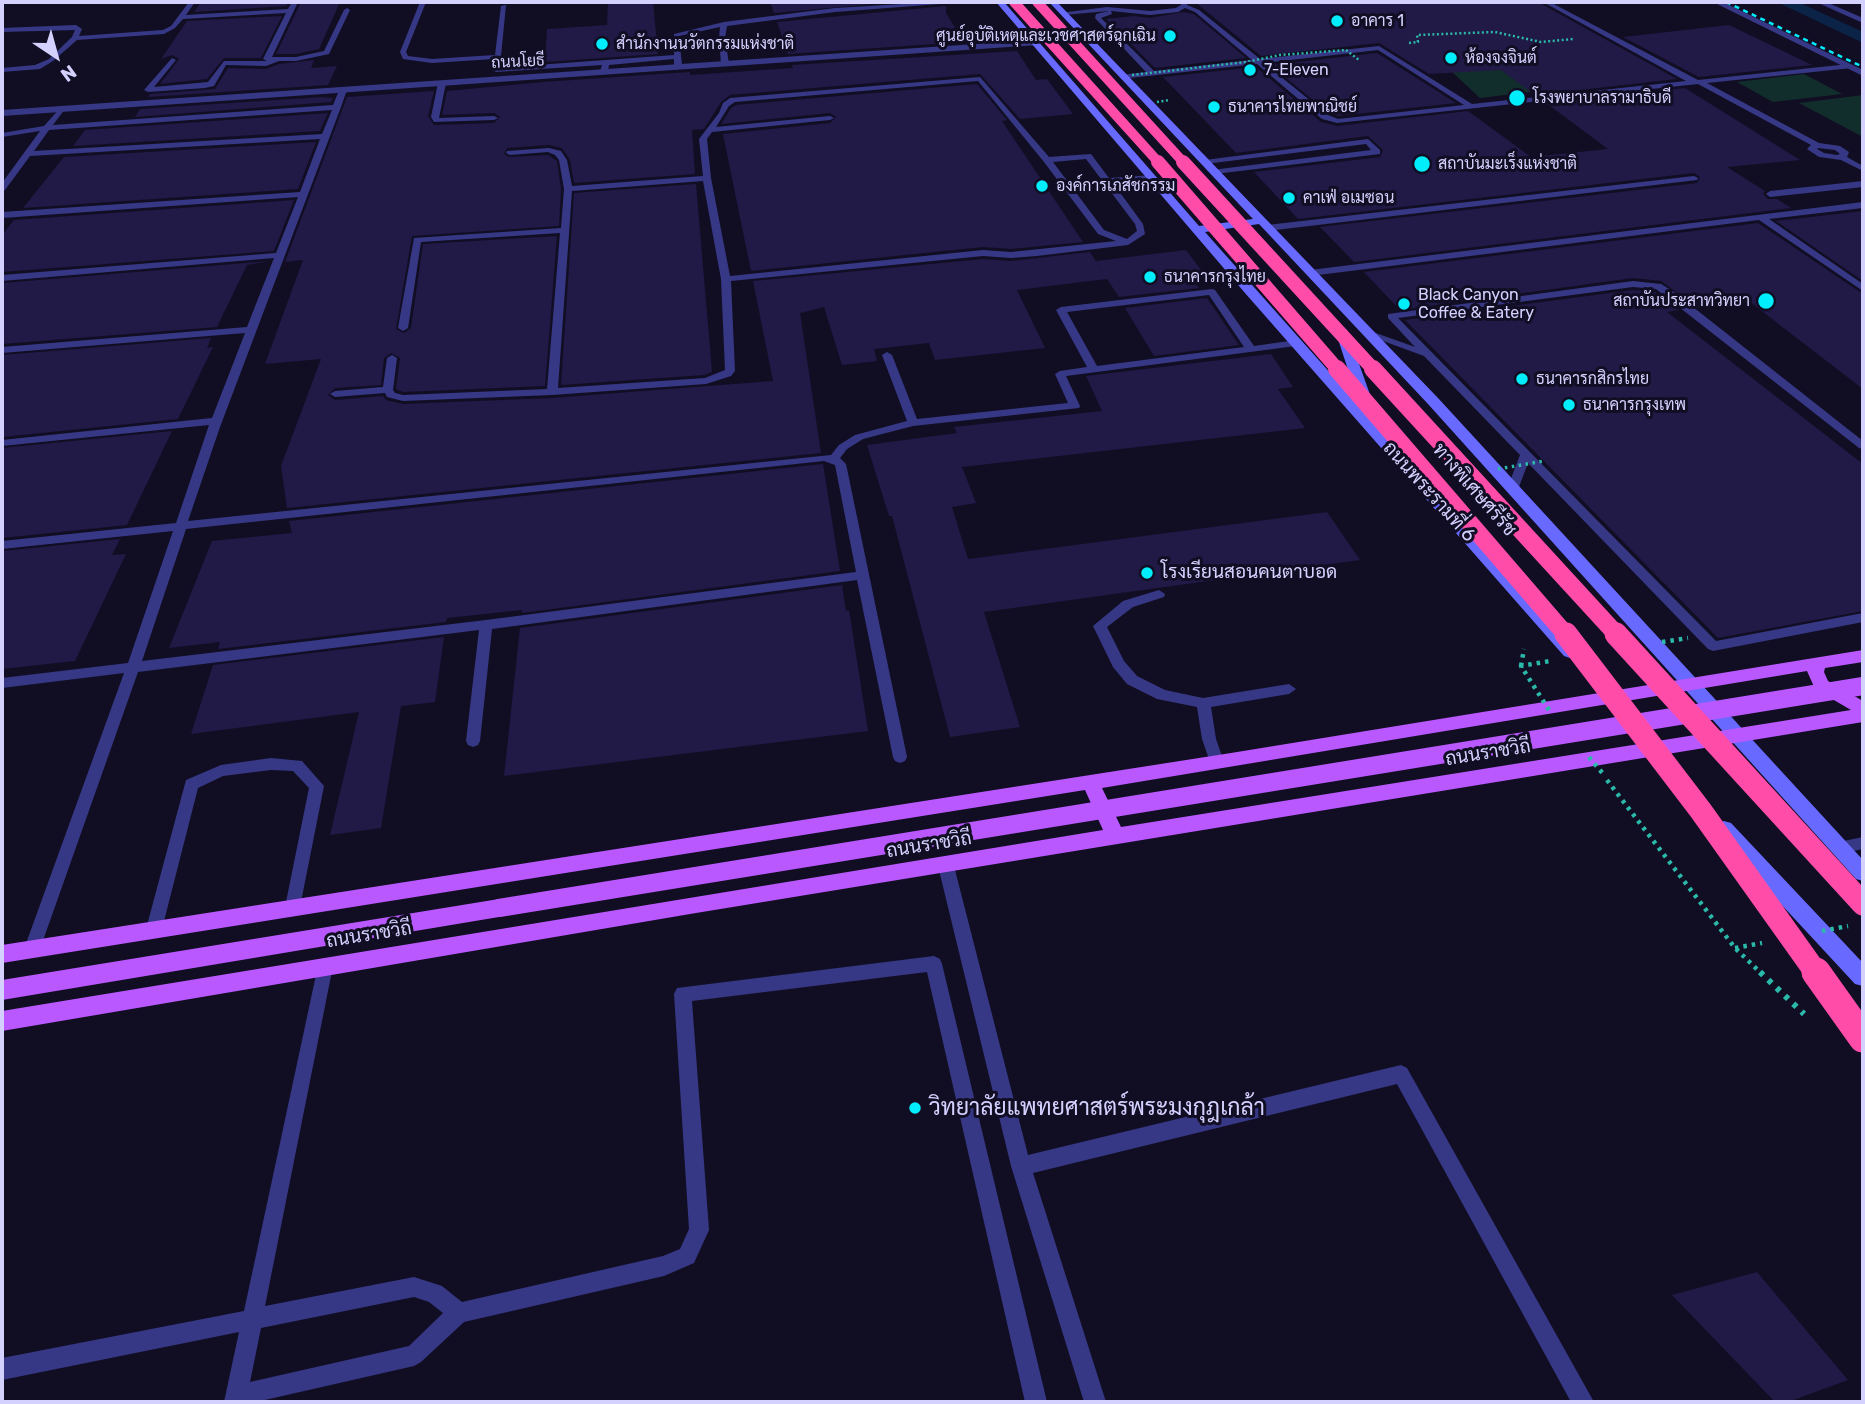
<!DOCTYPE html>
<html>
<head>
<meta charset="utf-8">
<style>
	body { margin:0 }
	#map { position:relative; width:1865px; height:1404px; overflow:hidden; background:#110e24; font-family:Rubik,sans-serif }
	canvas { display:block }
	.frame { position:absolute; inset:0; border:4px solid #d4d1ff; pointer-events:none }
	.north { position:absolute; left:21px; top:21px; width:70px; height:70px; -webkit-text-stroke:5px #110e24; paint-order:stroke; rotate:144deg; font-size:19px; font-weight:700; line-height:28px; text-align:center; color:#d4d1ff }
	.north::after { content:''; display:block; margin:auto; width:24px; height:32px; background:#d4d1ff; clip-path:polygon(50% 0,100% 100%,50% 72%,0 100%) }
</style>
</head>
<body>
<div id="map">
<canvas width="1865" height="1404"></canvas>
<div class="frame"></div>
<div class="north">N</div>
</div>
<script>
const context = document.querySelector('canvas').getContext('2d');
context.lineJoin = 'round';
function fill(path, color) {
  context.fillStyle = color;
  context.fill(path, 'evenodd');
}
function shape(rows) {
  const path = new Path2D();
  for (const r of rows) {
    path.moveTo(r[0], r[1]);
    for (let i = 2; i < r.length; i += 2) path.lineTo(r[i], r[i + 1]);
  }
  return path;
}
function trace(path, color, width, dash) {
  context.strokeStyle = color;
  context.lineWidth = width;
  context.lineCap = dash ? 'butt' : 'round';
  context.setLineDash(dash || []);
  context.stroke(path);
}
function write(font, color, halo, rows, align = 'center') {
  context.font = font + ' Rubik,Sarabun,sans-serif';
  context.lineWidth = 6;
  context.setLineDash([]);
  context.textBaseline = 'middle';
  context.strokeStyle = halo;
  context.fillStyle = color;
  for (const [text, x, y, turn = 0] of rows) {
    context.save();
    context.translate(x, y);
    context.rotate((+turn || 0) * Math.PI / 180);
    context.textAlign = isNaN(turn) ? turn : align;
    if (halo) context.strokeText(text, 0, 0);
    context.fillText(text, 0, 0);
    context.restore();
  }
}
const green = shape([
	[1497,67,1571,87,1480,98,1451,71],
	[1804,74,1842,94,1773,102,1737,82],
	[1863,95,1863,137,1799,103]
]);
const canal = shape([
	[1777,2,1798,2,1863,32,1863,43,1777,2]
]);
const building = shape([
	[201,2,289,2,286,6,194,12],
	[301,2,340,2,319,49,296,54,276,54],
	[608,2,653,2,658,54,545,62,547,29,607,25],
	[770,2,896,2,774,13],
	[1195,2,1538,2,1677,79,1535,95,1501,70,1429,74,1379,43,1261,56],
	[946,6,946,13,964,42,788,54,777,22],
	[1183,12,1194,14,1246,58,1155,68,1106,19,1134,16,1150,18],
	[282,16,261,58,224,58,207,79,160,84,179,59,172,55,161,59,187,21],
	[1729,25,1812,65,1699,77,1623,37],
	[1017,51,1036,80,1047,79,1073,114,1020,119,980,74,730,95,721,102,704,129,692,130,695,174,574,183,570,160,562,148,549,145,507,148,504,154,509,157,548,155,557,161,561,189,559,226,412,236,396,329,404,333,411,328,423,244,557,236,545,386,403,392,396,389,400,358,391,353,384,358,381,385,335,388,328,395,335,400,383,396,386,400,403,404,552,398,773,381,753,281,983,259,1011,261,1090,252,1106,277,1096,261,1186,250,1207,278,1193,279,1199,288,1119,297,1107,279,1017,290,1045,348,935,360,929,343,874,349,877,361,842,365,824,307,800,313,821,453,287,508,281,466,321,359,265,364,303,260,285,262,347,97,434,91,428,116,434,125,494,123,500,117,494,113,442,115,447,91,543,82,660,74,690,72,690,75,793,68,792,65],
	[1377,53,1456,103,1338,116,1329,113,1270,65],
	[314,60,311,68,337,66,328,85,148,97,150,94,215,89,228,68,266,69,279,64],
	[1256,67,1321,122,1337,126,1468,111,1531,157,1608,149,1546,103,1685,88,1800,160,1727,167,1765,191,1763,194,1768,199,1777,199,1791,208,1354,262,1320,227,1697,183,1700,177,1694,173,1298,219,1254,172,1380,157,1383,150,1368,136,1236,153,1163,77],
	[977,84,1007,120,1002,121,1083,242,1011,249,983,247,751,271,723,134,830,123,836,117,830,113,721,124,731,108,736,105],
	[322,97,333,98,331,102,135,117,140,109],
	[328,113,320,131,73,146,85,130],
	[316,142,298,189,23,208,64,157],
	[696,184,712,372,704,375,561,385,574,193],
	[294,200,274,251,2,272,2,235,14,220],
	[1863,211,1863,281,1776,221],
	[1758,223,1863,294,1863,389,1750,302,1698,308,1661,281,1633,278,1400,310,1364,272],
	[270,261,247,265,217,327,2,344,2,283],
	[1633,290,1655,292,1679,310,1667,312,1863,464,1863,611,1718,638,1405,320],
	[1207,298,1239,345,1154,356,1125,308],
	[211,338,207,348,213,347,178,419,2,437,2,355],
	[1271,354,1293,387,1278,389,1305,428,962,467,976,503,952,507,968,559,1327,512,1360,560,984,612,1020,727,950,737,892,516,889,516,867,445,957,433,954,427,1102,411,1086,376],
	[172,431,127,525,2,538,2,448],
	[823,464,840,571,522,613,522,610,447,618,446,622,218,649,220,642,169,648,212,541,292,533,289,521],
	[120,539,112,555,126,554,75,661,2,669,2,551],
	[842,585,846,611,849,610,868,731,504,776,520,628],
	[444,637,435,702,401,706,381,828,330,835,359,712,191,734,213,665],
	[1757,1272,1848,1380,1788,1402,1775,1402,1672,1295]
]);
const pathFar2 = shape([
	[1409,43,1418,42,1417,35,1495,32,1541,42,1573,39]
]);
const pathFar1 = shape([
	[1521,666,1524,649],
	[1607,780,1735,948,1762,974]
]);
const path = shape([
	[1760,972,1804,1014]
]);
const service = shape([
	[189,2,195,2,186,15,288,9,292,2,298,2,272,57,296,57,324,51,344,10,347,8,350,10,329,54,296,61,279,61,266,66,226,65,214,86,205,88,148,92,144,90,172,58,176,60,154,87,208,82,224,61,267,61,263,59,286,13,183,19,175,28,164,34,77,40,53,61,40,69,2,72,2,68,35,65,49,59,72,37,75,30,2,32,2,28,76,25,82,29,79,36,163,30,171,26,189,2],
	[420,2,426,2,406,52,408,56,432,59,495,55,501,6,506,5,500,66,494,66,494,59,432,63,403,59,400,52,420,2],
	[936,2,966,2,835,12,727,26,725,38,729,64,725,66,721,64,719,38,720,27,679,36,682,65,678,67,674,65,674,59,609,65,608,71,604,73,600,71,602,65,496,72,492,70,496,68,674,55,674,34,724,22,835,8,936,2],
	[1181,2,1187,2,1187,5,1199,10,1260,59,1379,46,1472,104,1686,81,1543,2,1550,2,1698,80,1849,64,1852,68,1707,83,1819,143,1840,146,1849,152,1847,157,1863,166,1863,171,1841,160,1819,157,1807,149,1811,145,1698,84,1337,123,1322,119,1257,64,1121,79,1121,75,1146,72,1095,18,1096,14,1109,11,1063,15,1060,13,1107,7,1150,11,1176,8,1181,5,1181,2],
	[1185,8,1195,12,1252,60,1154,71,1101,18,1112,14,1111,11,1150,15,1178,12,1185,8],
	[1378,50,1464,105,1338,119,1328,115,1264,63,1378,50],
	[1818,148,1835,150,1840,154,1837,155,1824,153,1817,149,1818,148],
	[980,77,1049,157,1091,154,1109,178,1153,175,1154,177,1150,179,1113,183,1143,224,1145,234,1128,245,1037,256,1011,258,983,256,731,281,735,371,731,376,706,384,552,395,403,401,387,397,385,393,335,397,330,394,335,391,383,387,387,358,392,355,397,358,393,390,395,393,403,395,547,389,560,233,421,242,408,328,403,331,398,328,414,238,561,228,564,189,559,160,555,155,548,152,510,155,506,153,507,151,549,148,561,151,567,160,572,186,703,176,699,139,719,113,723,103,730,98,980,77],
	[978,81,1044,162,1098,234,1116,241,1011,252,983,250,730,276,711,178,707,139,712,132,830,120,834,118,830,116,716,127,729,106,735,102,978,81],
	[1086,159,1135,224,1137,231,1127,239,1104,230,1053,162,1086,159],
	[703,181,721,279,725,370,705,378,558,388,572,191,703,181],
	[442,81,446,83,439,118,494,116,498,118,494,120,434,122,431,117,438,83,442,81],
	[340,88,347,90,341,107,220,427,188,521,831,455,839,445,855,435,907,421,882,355,887,352,892,355,917,419,1068,403,1055,374,1060,371,1087,367,1056,310,1061,307,1212,289,1215,290,1254,346,1296,340,1301,343,1296,346,1066,376,1080,406,1079,408,913,426,863,439,847,449,840,458,846,464,907,757,905,761,900,763,895,761,893,757,857,580,492,629,480,741,478,745,473,747,468,745,466,741,479,630,138,672,40,949,38,954,32,956,26,954,24,949,124,673,2,688,2,678,128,663,173,531,2,549,2,541,176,523,209,425,2,446,2,440,212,418,245,333,2,353,2,347,247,327,274,258,2,281,2,275,276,253,298,197,2,218,2,212,300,192,320,139,30,156,5,190,2,191,2,183,40,131,2,137,2,133,44,126,61,107,65,109,53,125,333,105,340,88],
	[332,110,322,134,34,151,49,130,332,110],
	[1209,295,1244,347,1097,366,1067,312,1209,295],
	[824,461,835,465,856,572,486,620,142,661,186,529,824,461],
	[1368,139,1380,150,1380,154,1215,174,1212,174,1212,170,1371,150,1366,144,1205,164,1201,162,1205,160,1368,139],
	[1694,176,1698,178,1697,180,1267,231,1263,228,1267,225,1694,176],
	[1863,181,1863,187,1770,197,1766,194,1770,191,1863,181],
	[1863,202,1863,208,1769,219,1863,284,1863,291,1759,220,1310,276,1305,273,1310,270,1863,202],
	[1633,281,1661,284,1674,292,1863,441,1863,449,1859,448,1656,289,1633,287,1398,318,1716,641,1863,613,1863,622,1713,651,1708,649,1528,463,1517,492,1509,492,1507,489,1520,455,1424,356,1364,334,1373,332,1415,347,1388,318,1388,314,1633,281],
	[1159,590,1165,594,1164,597,1133,607,1107,627,1124,661,1137,676,1165,690,1203,698,1289,684,1296,689,1289,694,1211,707,1216,739,1224,762,1222,766,1212,766,1210,762,1202,739,1197,707,1157,699,1127,684,1113,667,1093,626,1123,601,1159,590],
	[271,758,302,761,324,786,299,912,293,914,287,912,285,907,309,788,293,771,271,770,223,776,198,788,162,929,160,934,154,936,148,934,146,929,186,780,221,765,271,758],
	[1863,837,1863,849,1840,854,1834,853,1832,848,1834,843,1863,837],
	[946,859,952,861,954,866,1028,1155,1401,1065,1407,1068,1594,1402,1571,1402,1397,1084,1033,1173,1106,1402,1084,1402,1011,1166,938,866,940,861,946,859],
	[934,956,940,959,942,964,1047,1402,1025,1402,927,972,692,1001,709,1230,694,1263,664,1276,464,1322,421,1362,414,1366,256,1402,224,1402,239,1332,2,1380,2,1358,244,1311,319,961,325,958,331,961,333,966,265,1306,414,1277,442,1286,462,1302,663,1256,680,1249,689,1229,674,994,677,988,934,956],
	[414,1297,429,1302,443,1313,409,1346,250,1382,261,1328,414,1297]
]);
const tertiary = shape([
	[1713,2,1723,2,1863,70,1863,76,1713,2],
	[1816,2,1826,2,1863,18,1863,23,1816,2],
	[1035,40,1038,45,2,116,2,110,1035,40]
]);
const secondary = shape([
	[996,2,1004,2,1199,226,1253,219,1049,2,1057,2,1438,398,1863,860,1863,881,1856,879,1428,404,1259,224,1205,232,1578,652,1570,658,1564,656,1245,293,996,2],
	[1341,326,1347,330,1373,403,1371,406,1361,406,1359,403,1335,330,1341,326],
	[1724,821,1731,823,1863,963,1863,986,1855,984,1717,835,1714,829,1717,823,1724,821]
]);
const primary = shape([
	[1863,650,1863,662,1825,668,1824,672,1828,681,1863,701,1863,722,696,913,2,1031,2,1011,1103,830,1085,790,2,963,2,945,1231,753,1863,650],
	[1807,671,1815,689,1851,710,1121,827,1102,788,1807,671],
	[499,899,506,902,509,908,506,914,499,917,2,1000,2,980,499,899]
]);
const rail = shape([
	[1726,2,1863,67]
]);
const pathBridgeFar2 = shape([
	[1346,50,1359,60],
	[1132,75,1246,62,1280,55,1346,50],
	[1157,102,1170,100]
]);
const pathBridgeFar1 = shape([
	[1498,469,1544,461]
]);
const pathBridge = shape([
	[1662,642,1688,638],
	[1549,710,1521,666,1550,661],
	[1589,757,1604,775],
	[1822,931,1848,926],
	[1735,948,1762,943]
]);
const primaryBridge = shape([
	[499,908,1863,686]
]);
const motorwayBridgeFar4 = shape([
	[1014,2,1160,164],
	[1037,2,1185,164]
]);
const motorwayBridgeFar3 = shape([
	[1158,162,1339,371],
	[1183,162,1375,371]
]);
const motorwayBridgeFar2 = shape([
	[1337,369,1567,636],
	[1373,369,1618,636]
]);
const motorwayBridgeFar1 = shape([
	[1566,634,1701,811,1817,974],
	[1616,634,1863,904]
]);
const motorwayBridge = shape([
	[1816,972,1863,1038]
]);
const markers = [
	[1337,21,7,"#00edfc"],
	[1170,36,7,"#00edfc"],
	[602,44,7,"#00edfc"],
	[1451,58,7,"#00edfc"],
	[1250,70,7,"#00edfc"],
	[1517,98,9,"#00edfc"],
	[1214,107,7,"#00edfc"],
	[1422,164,9,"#00edfc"],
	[1042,186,7,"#00edfc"],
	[1289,198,7,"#00edfc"],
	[1150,277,7,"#00edfc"],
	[1766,301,9,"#00edfc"],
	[1404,304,7,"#00edfc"],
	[1522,379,7,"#00edfc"],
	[1569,405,7,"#00edfc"],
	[1147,573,7,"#00edfc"],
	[915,1108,7,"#00edfc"]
];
const farPoinames = [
	["อาคาร 1",1351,21],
	["ศูนย์อุบัติเหตุและเวชศาสตร์ฉุกเฉิน",1156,36,"right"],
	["สำนักงานนวัตกรรมแห่งชาติ",616,44],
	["ห้องจงจินต์",1465,58],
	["7-Eleven",1264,70],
	["โรงพยาบาลรามาธิบดี",1533,98],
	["ธนาคารไทยพาณิชย์",1228,107],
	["สถาบันมะเร็งแห่งชาติ",1438,164],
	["องค์การเภสัชกรรม",1056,186],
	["คาเฟ่ อเมซอน",1303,198],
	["ธนาคารกรุงไทย",1164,277],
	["Black Canyon",1418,295],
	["Coffee & Eatery",1418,313],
	["สถาบันประสาทวิทยา",1750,301,"right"],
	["ธนาคารกสิกรไทย",1536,379],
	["ธนาคารกรุงเทพ",1583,405]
];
const farStreetnames = [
	["ถนนโยธี",518,62,-3]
];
const streetNames = [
	["ทางพิเศษศรีรัช",1474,490,49],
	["ถนนพระรามที่ 6",1429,492,48],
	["ถนนราชวิถี",1488,753,-9],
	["ถนนราชวิถี",929,845,-9],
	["ถนนราชวิถี",369,935,-9]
];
const poiNames = [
	["โรงเรียนสอนคนตาบอด",1161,573]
];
const nearPoinames = [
	["วิทยาลัยแพทยศาสตร์พระมงกุฎเกล้า",929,1108]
];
fill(green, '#112e2c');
fill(canal, '#0a2347');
fill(building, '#211946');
trace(pathFar2, '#2bb9aa', 2.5, [2, 2.5]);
trace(pathFar1, '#2bb9aa', 4.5, [3.5, 5]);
trace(path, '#2bb9aa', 6, [4.5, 7]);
fill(service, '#373885');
fill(tertiary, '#373885');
fill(secondary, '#686aff');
fill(primary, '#ba58ff');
trace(rail, '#00edfc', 2.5, [5, 4.5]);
trace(pathBridgeFar2, '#2bb9aa', 2.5, [2, 2.5]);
trace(pathBridgeFar1, '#2bb9aa', 3.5, [2.5, 4.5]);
trace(pathBridge, '#2bb9aa', 4.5, [3.5, 5]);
trace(primaryBridge, '#ba58ff', 18);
trace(motorwayBridgeFar4, '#ff4ca9', 10);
trace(motorwayBridgeFar3, '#ff4ca9', 14);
trace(motorwayBridgeFar2, '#ff4ca9', 18);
trace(motorwayBridgeFar1, '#ff4ca9', 23);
trace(motorwayBridge, '#ff4ca9', 29);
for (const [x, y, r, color] of markers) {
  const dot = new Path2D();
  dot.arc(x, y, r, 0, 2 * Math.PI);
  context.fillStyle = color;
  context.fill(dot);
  trace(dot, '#110e24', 2.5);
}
write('16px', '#d4d1ff', '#110e24', farPoinames, 'left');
write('16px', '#d4d1ff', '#110e24', farStreetnames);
write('19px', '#d4d1ff', '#110e24', streetNames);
write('19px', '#d4d1ff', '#110e24', poiNames, 'left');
write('23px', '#d4d1ff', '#110e24', nearPoinames, 'left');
</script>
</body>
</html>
